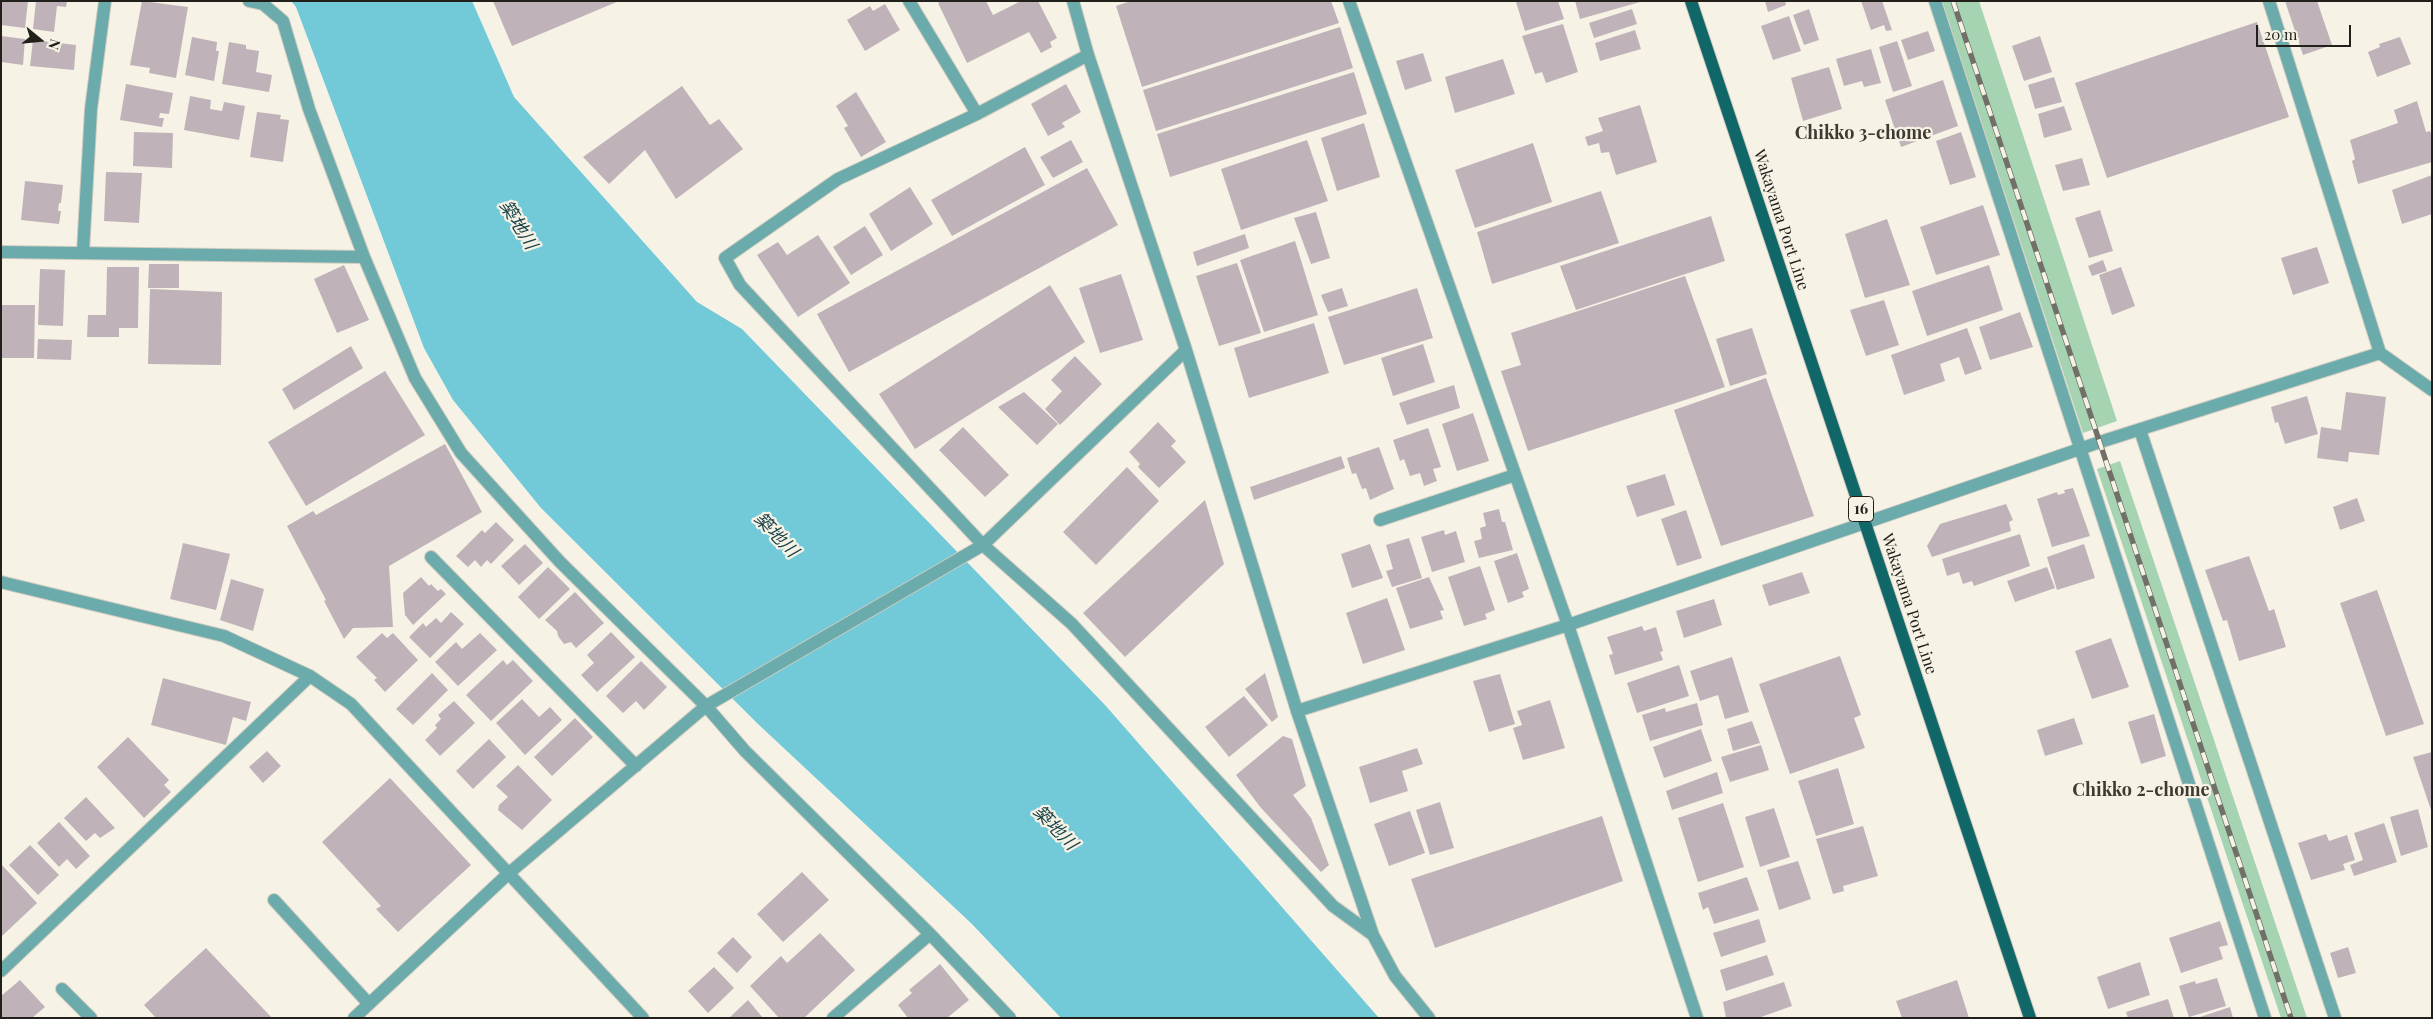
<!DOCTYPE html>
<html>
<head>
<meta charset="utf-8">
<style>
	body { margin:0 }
	#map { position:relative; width:2433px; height:1019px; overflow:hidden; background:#f7f2e6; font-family:"Playfair Display",serif }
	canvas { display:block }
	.frame { position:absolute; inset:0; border:2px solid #21201b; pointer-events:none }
	.north { position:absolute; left:15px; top:15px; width:50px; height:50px; -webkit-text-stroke:4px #f7f2e6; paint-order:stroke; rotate:107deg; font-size:14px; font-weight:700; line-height:20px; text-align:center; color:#21201b }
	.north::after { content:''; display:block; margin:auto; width:18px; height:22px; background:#21201b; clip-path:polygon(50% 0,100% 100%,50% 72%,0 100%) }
	.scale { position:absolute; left:2256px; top:25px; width:95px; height:22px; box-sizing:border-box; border:2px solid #21201b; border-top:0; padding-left:6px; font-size:15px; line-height:18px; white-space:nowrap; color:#21201b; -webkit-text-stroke:4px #f7f2e6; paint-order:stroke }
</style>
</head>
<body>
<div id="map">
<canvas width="2433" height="1019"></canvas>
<div class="frame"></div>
<div class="north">N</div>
<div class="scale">20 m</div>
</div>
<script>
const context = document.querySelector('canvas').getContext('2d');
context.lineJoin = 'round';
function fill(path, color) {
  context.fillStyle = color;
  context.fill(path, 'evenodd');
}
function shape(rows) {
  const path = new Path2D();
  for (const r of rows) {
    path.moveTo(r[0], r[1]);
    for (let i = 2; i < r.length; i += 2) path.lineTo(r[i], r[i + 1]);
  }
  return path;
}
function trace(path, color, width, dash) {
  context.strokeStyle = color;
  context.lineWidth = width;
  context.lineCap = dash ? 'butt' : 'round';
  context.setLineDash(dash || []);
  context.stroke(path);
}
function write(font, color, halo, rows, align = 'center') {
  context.font = font + ' "Playfair Display","Noto Sans JP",serif';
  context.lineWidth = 4.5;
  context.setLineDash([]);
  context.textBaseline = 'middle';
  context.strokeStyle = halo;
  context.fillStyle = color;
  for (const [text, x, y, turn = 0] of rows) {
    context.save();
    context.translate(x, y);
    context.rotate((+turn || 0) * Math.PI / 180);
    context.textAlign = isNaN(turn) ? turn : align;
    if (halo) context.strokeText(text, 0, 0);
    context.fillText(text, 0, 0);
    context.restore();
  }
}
const green = shape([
	[1942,1,1979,1,2117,421,2083,433],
	[2120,461,2211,731,2307,1018,2281,1018,2097,469]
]);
const water = shape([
	[291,1,472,1,514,97,697,302,742,329,1105,705,1379,1018,1061,1018,972,924,758,724,541,508,453,400,424,348,296,7]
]);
const building = shape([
	[1,1,28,1,25,28,1,25],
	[36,1,67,1,66,7,57,6,54,32,33,29],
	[142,1,188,7,176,78,149,73,150,68,130,65],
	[493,1,619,1,512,46],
	[941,1,986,1,993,15,1021,1,1038,1,1057,38,1050,42,1052,47,1041,53,1029,32,967,63,938,3],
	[1131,1,1331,1,1339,23,1142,87,1116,6],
	[1519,1,1558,1,1564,19,1525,31,1516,2],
	[1575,1,1640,1,1640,2,1580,19],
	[1765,1,1785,1,1786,5,1768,12],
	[1861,1,1882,1,1892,30,1886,31,1884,25,1871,30],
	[2285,1,2317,1,2332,45,2303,55],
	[885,4,900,30,865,51,847,20,870,6,873,11],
	[1632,9,1637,24,1594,38,1589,23],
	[1809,9,1819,40,1804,45,1793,15],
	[1789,16,1801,51,1773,60,1761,26],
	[2257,22,2289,117,2107,178,2075,83],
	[1563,24,1578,72,1546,83,1542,72,1535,74,1522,36],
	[1340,27,1353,68,1156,131,1143,90],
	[1635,30,1641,49,1600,61,1595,43],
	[1928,31,1935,51,1908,60,1901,40],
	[1,36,25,39,23,65,1,62],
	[2040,36,2052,72,2024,81,2012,46],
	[192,37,217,42,216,51,219,51,214,81,185,75],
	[2400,37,2411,64,2377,77,2368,52,2380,47,2379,44],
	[33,40,76,45,74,70,30,66],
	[1897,41,1912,86,1893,92,1879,47],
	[229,42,246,45,246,49,259,51,256,72,272,75,269,92,222,84],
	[1871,49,1881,83,1864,87,1862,81,1844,86,1836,59],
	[1423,53,1432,81,1405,90,1396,61],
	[1503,59,1515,94,1455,113,1445,77],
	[1829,67,1842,109,1803,121,1791,78],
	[1354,72,1367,114,1170,177,1157,134],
	[2054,77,2062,102,2035,109,2028,85],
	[1943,80,1958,126,1901,147,1885,100],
	[126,84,173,93,169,114,160,113,159,118,164,118,162,127,120,120],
	[1066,84,1081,112,1062,123,1065,127,1048,136,1031,104],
	[682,86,710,125,719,119,743,149,676,199,645,150,609,184,583,157],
	[856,92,886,142,861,157,844,128,848,126,836,106],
	[190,96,211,100,210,109,222,111,224,102,245,106,239,140,184,130],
	[2417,101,2426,132,2430,131,2432,136,2432,162,2358,184,2352,161,2355,159,2350,140,2398,123,2394,110],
	[1640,105,1657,162,1616,175,1609,152,1601,153,1599,143,1588,146,1585,137,1603,131,1598,118],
	[2064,106,2072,130,2044,138,2038,114],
	[257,112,281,115,280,119,289,120,283,162,250,157],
	[1364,123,1380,177,1337,191,1321,138],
	[134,132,173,133,172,168,133,166],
	[1961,132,1976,177,1950,185,1936,141],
	[1071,140,1083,162,1053,178,1040,157],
	[1307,140,1328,201,1241,230,1221,169],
	[1533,143,1552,202,1475,228,1455,170],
	[1025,147,1045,185,952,236,931,200],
	[2082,158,2090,185,2063,191,2055,165],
	[1087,168,1118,225,849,372,817,314],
	[106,172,142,173,139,223,104,221],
	[2432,175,2432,214,2402,224,2392,190],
	[25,181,63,185,61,203,59,203,58,211,61,211,59,224,21,220],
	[910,187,933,224,891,251,869,214],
	[1601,191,1619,243,1492,284,1477,232],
	[1983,205,2000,255,1936,275,1920,227],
	[2100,210,2113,251,2089,258,2075,218],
	[1316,212,1330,258,1311,264,1294,218],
	[1711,216,1725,261,1576,310,1560,266],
	[1887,219,1910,285,1865,298,1845,234],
	[865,226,883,255,851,275,833,247],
	[1245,234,1249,248,1197,266,1193,252],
	[818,235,850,283,798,317,757,255,778,242,787,255],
	[1295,241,1318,315,1264,332,1240,260],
	[2317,247,2329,283,2293,295,2281,258],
	[2103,260,2107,271,2092,276,2088,266],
	[1237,263,1261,333,1219,346,1196,276],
	[149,264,179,264,179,288,148,288],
	[344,265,369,320,337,333,314,279],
	[1989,265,2003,310,1927,336,1912,291],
	[107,267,139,267,138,328,119,328,119,337,87,337,88,315,106,315],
	[2121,267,2135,306,2112,315,2099,275],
	[40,269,65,270,63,326,38,325],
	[1121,274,1143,340,1100,353,1079,288],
	[1685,276,1725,387,1528,451,1501,371,1521,365,1511,333],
	[1050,285,1085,342,915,449,879,394],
	[1342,288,1348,306,1328,312,1321,295],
	[1417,288,1433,338,1344,365,1328,317],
	[150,289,222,292,221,365,148,364],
	[1884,300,1899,345,1866,356,1850,310],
	[1,305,35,305,34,358,1,358],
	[2020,312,2033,347,1990,360,1979,327],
	[1314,323,1329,373,1249,398,1234,348],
	[1752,328,1767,374,1730,386,1716,339],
	[1967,328,1982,369,1965,375,1959,357,1940,364,1945,381,1904,395,1891,355],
	[38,339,72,340,71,360,37,359],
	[1423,344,1435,382,1393,396,1381,358],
	[351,346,363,368,294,410,282,389],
	[1075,356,1102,384,1060,425,1045,409,1062,391,1051,380],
	[385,371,425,435,306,506,268,442],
	[1766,378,1814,516,1721,546,1674,410],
	[1454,385,1460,408,1407,425,1399,403],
	[1024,392,1058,424,1037,445,998,407],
	[2346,392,2386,397,2379,455,2349,452,2348,462,2317,458,2321,427,2341,430],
	[2307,396,2318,434,2285,444,2278,422,2275,423,2271,407],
	[1473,413,1489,461,1457,471,1442,424],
	[1158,422,1176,441,1171,446,1186,462,1159,488,1138,467,1140,464,1129,452],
	[963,427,1009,475,985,497,939,450],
	[1428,428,1441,467,1433,469,1437,481,1424,486,1420,473,1410,476,1404,459,1400,461,1393,440],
	[445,444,482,512,389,566,393,627,353,628,344,639,324,601,326,600,287,526,313,511,316,515],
	[1379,447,1394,489,1370,500,1366,488,1362,489,1356,473,1352,474,1347,458],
	[1341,456,1345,468,1254,500,1250,487],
	[1127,467,1159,501,1096,565,1063,532],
	[1665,474,1675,505,1637,517,1626,486],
	[2073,488,2090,536,2052,547,2037,499,2057,492,2058,495,2065,493,2064,490],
	[2357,498,2365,521,2340,530,2333,507],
	[1205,500,1224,564,1125,657,1083,613],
	[2006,504,2013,520,2009,522,2011,531,1932,557,1927,546,1940,524],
	[1499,509,1502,522,1505,522,1513,550,1479,558,1474,541,1482,539,1480,528,1486,526,1483,513],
	[1686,510,1702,558,1677,566,1661,519],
	[496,522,514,540,491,564,487,560,481,567,475,560,468,567,456,556,482,530,485,533],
	[1444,530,1445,535,1456,531,1465,562,1432,572,1421,537],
	[2020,534,2030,566,1974,586,1972,581,1963,584,1959,572,1947,576,1942,559],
	[1409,538,1422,578,1392,587,1386,571,1393,569,1386,545],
	[183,543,230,554,216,610,170,599],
	[525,544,543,563,519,585,501,566],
	[1370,544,1383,578,1352,588,1341,554],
	[2084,544,2095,578,2057,590,2047,557],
	[1517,553,1529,589,1522,592,1524,597,1508,603,1494,561],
	[2249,556,2269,611,2274,609,2286,647,2239,661,2227,620,2223,621,2205,570],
	[1480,566,1495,610,1485,614,1487,619,1464,626,1448,577],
	[548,567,570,589,539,619,518,597],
	[2047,567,2055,588,2015,602,2007,581],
	[1802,572,1810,593,1769,606,1762,585],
	[421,577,429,586,431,584,438,591,441,589,446,594,413,625,405,615,403,593],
	[1429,577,1444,610,1440,611,1443,619,1410,629,1396,588],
	[231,579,264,589,253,631,220,620],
	[2377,590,2424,724,2386,736,2340,603],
	[575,592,604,623,576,648,571,642,564,644,558,636,557,631,545,620],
	[1387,598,1405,650,1363,664,1346,613],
	[1714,599,1722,625,1684,638,1676,611],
	[451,612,464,624,430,658,409,637,423,623,426,627,436,618,441,623],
	[1642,626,1644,631,1656,627,1663,651,1660,652,1663,660,1615,675,1609,655,1613,654,1607,637],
	[611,632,635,657,597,692,581,675,594,663,587,655],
	[382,633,387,638,393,633,418,660,385,692,374,680,377,678,356,657],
	[480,633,497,650,458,686,435,662,456,642,462,649],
	[2111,638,2129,687,2092,699,2075,651],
	[1840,656,1861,715,1854,718,1865,748,1790,774,1759,684],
	[1732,657,1749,712,1725,719,1718,695,1700,701,1690,671],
	[503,660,507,665,513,660,533,681,491,721,466,695],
	[641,661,667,687,644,710,636,701,623,713,606,696],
	[1679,665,1689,696,1637,713,1627,683],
	[432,673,448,690,413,725,396,709],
	[1265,673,1278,717,1272,722,1245,689],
	[1500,674,1515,724,1489,732,1473,681],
	[163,678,251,702,246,721,233,717,226,745,151,725],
	[1244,696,1268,725,1229,757,1205,727],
	[522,699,539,717,550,707,562,720,525,755,496,723],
	[1550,700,1565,748,1523,760,1513,728,1522,725,1517,711],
	[454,701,475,723,440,756,425,740,437,728,435,725,441,719,438,715],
	[1697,703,1703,725,1650,741,1642,715,1665,708,1666,712],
	[2154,714,2166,756,2141,764,2128,722],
	[575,718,593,737,552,776,534,757],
	[2074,718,2083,744,2045,756,2037,730],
	[1752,721,1760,743,1733,751,1727,729],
	[1701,729,1712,761,1664,778,1653,747],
	[1283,736,1292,739,1306,786,1293,795,1311,818,1329,865,1321,872,1261,808,1236,775],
	[128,737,169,780,164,785,171,792,144,818,97,767],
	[489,739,506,757,473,789,456,771],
	[1761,745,1769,770,1730,782,1721,757],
	[1417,748,1423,764,1402,771,1408,791,1370,803,1359,767],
	[267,751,281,766,263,783,249,767],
	[2432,752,2432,810,2431,810,2413,757],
	[518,765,552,800,522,830,498,810,499,805,508,797,496,786],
	[1838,768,1854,824,1816,836,1798,781],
	[1717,772,1723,793,1672,810,1666,791],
	[390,778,471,865,398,932,376,909,381,906,322,842],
	[86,797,115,828,100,838,95,833,86,841,64,818],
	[1440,802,1454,848,1430,855,1416,810],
	[1723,803,1744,867,1698,882,1678,818],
	[1774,808,1790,857,1760,867,1745,817],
	[2418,809,2428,847,2401,856,2390,817],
	[1410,811,1425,853,1389,866,1374,824],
	[1602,816,1623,881,1435,948,1411,879],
	[59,822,90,856,76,869,67,859,59,867,37,843],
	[2384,823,2397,862,2354,876,2350,865,2363,860,2354,833],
	[1863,826,1878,876,1843,886,1844,891,1833,894,1816,839],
	[2326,834,2329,841,2347,835,2355,860,2343,864,2345,870,2311,880,2298,843],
	[30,845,59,875,38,895,9,865],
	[1798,861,1811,899,1779,910,1767,870],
	[1,864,37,903,1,937],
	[802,872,829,900,783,942,757,914],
	[1747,877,1759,910,1714,924,1708,907,1703,910,1698,893],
	[1759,919,1766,942,1721,957,1713,933],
	[2220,921,2228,945,2219,947,2223,959,2181,973,2169,938],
	[820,933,855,970,804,1018,779,1018,750,986,781,956,787,963],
	[733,937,752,957,737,973,717,953],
	[2348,947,2356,973,2338,978,2330,953],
	[206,948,272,1018,156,1018,144,1005],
	[1767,955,1774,975,1726,991,1720,970],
	[2140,962,2150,995,2108,1009,2097,977],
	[940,964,969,1000,947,1018,908,1018,898,1005,912,993,909,990],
	[714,967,734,988,708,1013,688,991],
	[2217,978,2226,1006,2189,1017,2179,986,2195,981,2196,984],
	[20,980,45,1007,32,1018,1,1018,1,996],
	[1957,980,1969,1018,1902,1018,1896,1001],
	[1784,982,1792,1006,1758,1018,1726,1018,1723,1002],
	[2168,999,2174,1018,2128,1018,2126,1012],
	[748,1000,763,1018,729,1018],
	[2230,1007,2233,1018,2200,1018,2200,1017]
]);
const minor = shape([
	[249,1,263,4,283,21,309,109,364,257,415,378,461,453,560,562,706,706,745,751,930,934],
	[909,1,977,114],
	[1073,1,1088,55,1186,350,1297,711],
	[1349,1,1568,625,1697,1018],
	[1935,1,2265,1018],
	[2269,1,2380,353,2432,390],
	[1088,55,977,114,838,179,725,258,740,285,983,545,1072,624,1333,906,1373,935],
	[1,252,364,257],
	[83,252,91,109,105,1],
	[2140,430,2335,1018],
	[1380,520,1515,475],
	[431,557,636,766],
	[1,582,224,636,310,676,351,704,643,1018],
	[274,900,369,1004],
	[1,971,310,676],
	[62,989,91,1018],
	[354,1018,508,874,706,706,983,545,1186,350],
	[833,1018,930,934,1010,1018],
	[1429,1018,1395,976,1373,935,1297,711,1568,625,2100,442,2380,353]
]);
const major = shape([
	[1691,1,2030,1018]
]);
const rail = shape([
	[1953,1,2291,1018]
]);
const shields = [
	[1861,509,25]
];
const shieldNames = [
	["16",1861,509]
];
const streetNames = [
	["Wakayama Port Line",1781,220,72],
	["Wakayama Port Line",1909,604,72]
];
const neighbourhoodNames = [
	["Chikko 3-chome",1863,133],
	["Chikko 2-chome",2141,790]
];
const waterNames = [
	["築地川",518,225,58],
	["築地川",776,535,46],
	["築地川",1055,828,46]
];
fill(green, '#a6d3b2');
fill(water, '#72c9d7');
fill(building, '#bfb3b9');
trace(minor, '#d0ccc1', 14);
trace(major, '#d0ccc1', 14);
trace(minor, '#6babab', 12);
trace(major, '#116667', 12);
trace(rail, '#716f67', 5.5);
trace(rail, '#f7f2e6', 4, [11]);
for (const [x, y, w] of shields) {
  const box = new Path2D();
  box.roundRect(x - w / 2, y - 12.5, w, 25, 4);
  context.fillStyle = '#f7f2e6';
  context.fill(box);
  trace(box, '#21201b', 1);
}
write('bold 15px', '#21201b', null, shieldNames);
write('16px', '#21201b', '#f7f2e6', streetNames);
write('bold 18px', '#3e3a31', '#f7f2e6', neighbourhoodNames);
write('italic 18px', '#1b444a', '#f7f2e6', waterNames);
</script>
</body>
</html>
